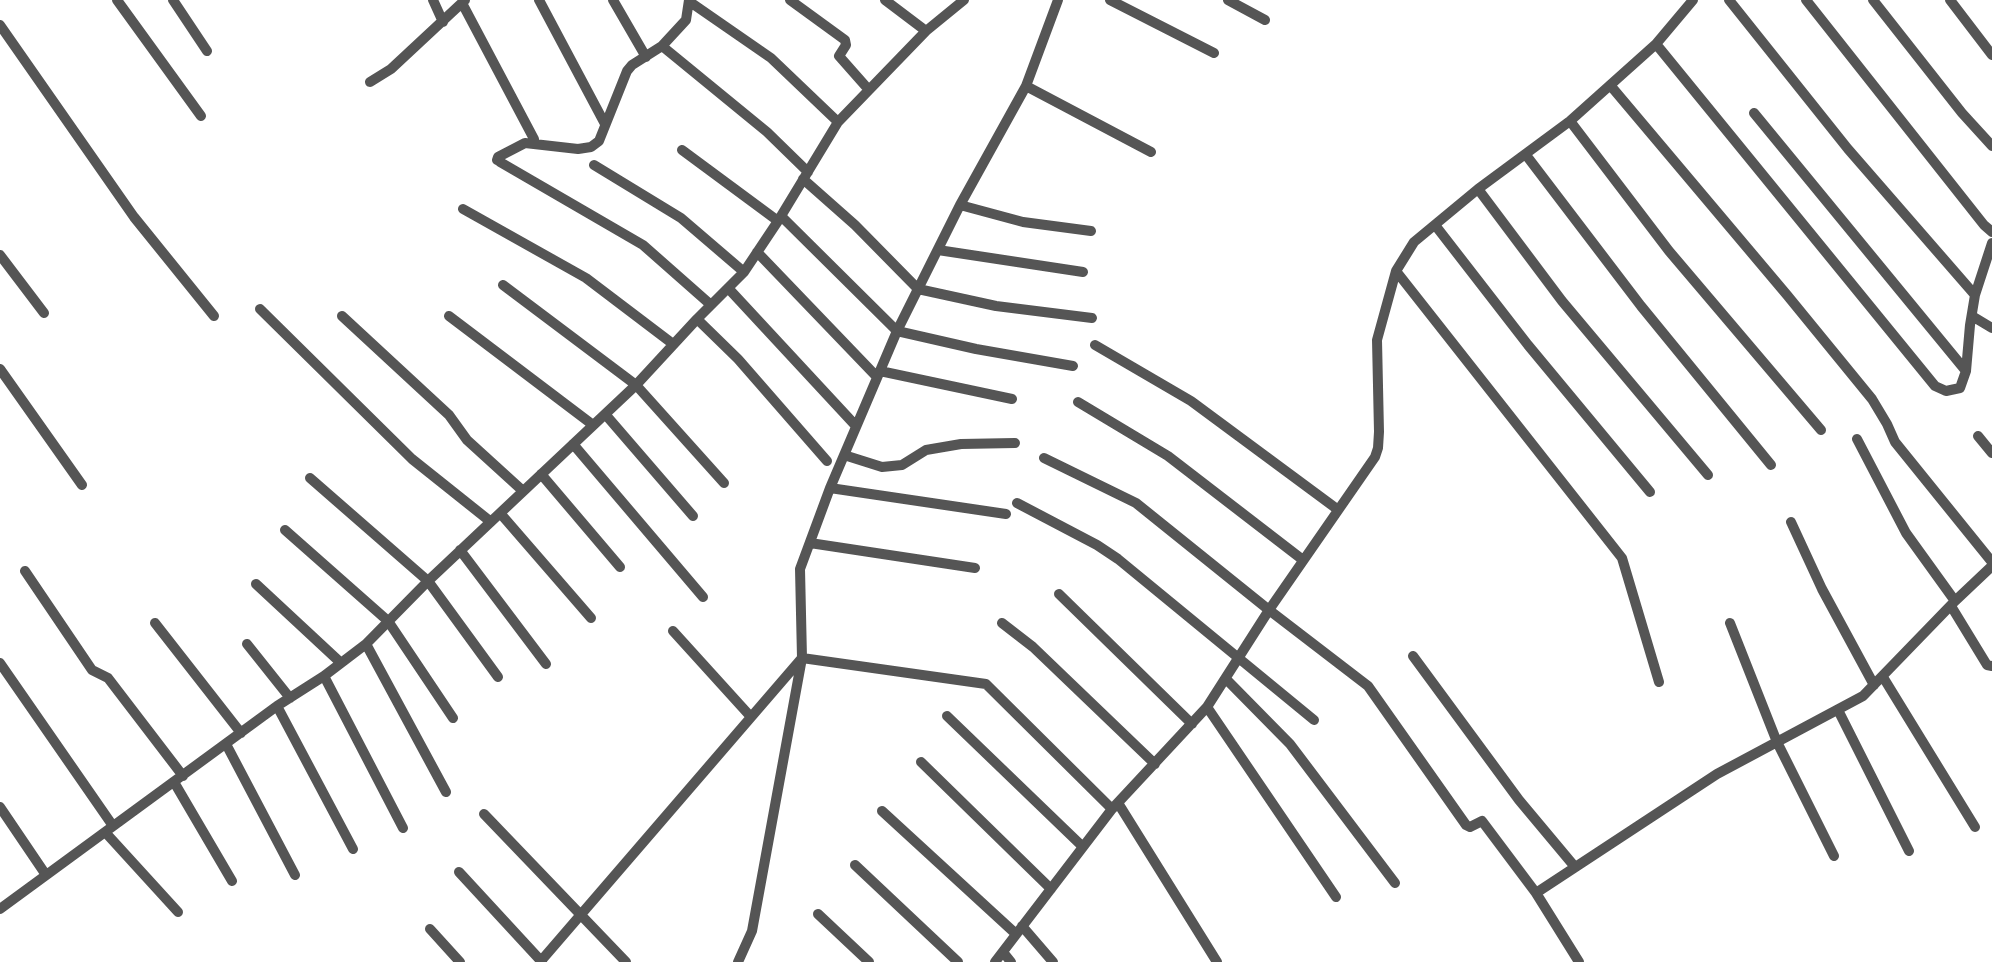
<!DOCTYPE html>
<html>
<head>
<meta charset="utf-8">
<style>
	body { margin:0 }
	canvas { display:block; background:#fff }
</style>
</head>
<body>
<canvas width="1992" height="962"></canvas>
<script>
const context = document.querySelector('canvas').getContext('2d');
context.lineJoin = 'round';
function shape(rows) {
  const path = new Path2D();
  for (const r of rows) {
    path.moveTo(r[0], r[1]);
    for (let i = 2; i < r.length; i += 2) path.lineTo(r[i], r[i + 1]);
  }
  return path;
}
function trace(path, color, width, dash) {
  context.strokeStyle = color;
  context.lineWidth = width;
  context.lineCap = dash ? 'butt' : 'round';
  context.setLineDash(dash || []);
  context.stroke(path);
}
const minor = shape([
	[117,0,201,116],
	[173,0,207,51],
	[433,0,443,22],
	[539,0,605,124],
	[613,0,646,57],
	[790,0,845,40,846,45,839,56,869,90],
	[885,0,926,31],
	[1110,0,1214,53],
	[1228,0,1265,20],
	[1729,0,1848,149,1975,295],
	[1806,0,1984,225,1992,232],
	[1873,0,1962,113,1992,146],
	[1950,0,1992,55],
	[690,2,771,58,838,122],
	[462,3,534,139],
	[0,25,134,217,214,316],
	[1656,44,1935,386,1946,391,1960,388,1966,371,1970,325,1975,295,1992,243],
	[662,46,767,132,808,172],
	[370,82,391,69,465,0],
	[1610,85,1787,295,1872,399,1887,424,1895,442,1992,562],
	[1026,86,1151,152],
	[1754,113,1966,371],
	[1570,121,1669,251,1821,430],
	[682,150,778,221],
	[1526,155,1641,306,1771,465],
	[497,160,498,157,525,143,578,149,591,147,599,141,627,71,632,65,662,46,686,20,689,0],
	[500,162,643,245,711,305],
	[594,165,681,218,744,272],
	[803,179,855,225,918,289,996,306,1092,318],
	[1478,189,1562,301,1708,475],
	[960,205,1023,222,1091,231],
	[463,209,586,278,673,344],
	[781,216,897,331,976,349,1073,366],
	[1435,225,1528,345,1650,492],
	[938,250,1083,272],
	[757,252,877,377],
	[0,255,44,313],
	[1396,271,1622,558,1659,682],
	[503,285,636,385,724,483],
	[728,288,856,426],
	[260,309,412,459,491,522],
	[342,316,449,415,467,440,523,491],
	[449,316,593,425],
	[1972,316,1992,328],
	[697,319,738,359,827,461],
	[1095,345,1191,401,1337,509],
	[0,369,82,485],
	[880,371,1012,399],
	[1078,402,1168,456,1303,560],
	[605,414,693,516],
	[1978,436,1992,453],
	[1857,439,1906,533,1955,601],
	[573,444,703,597],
	[844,455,882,467,902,465,926,450,961,444,1015,443],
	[1044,458,1136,503,1269,610,1368,686,1466,825,1470,827,1482,821,1536,893,1579,962],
	[541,474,620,567],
	[310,478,428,581,498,677],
	[830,488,1006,514],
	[1017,503,1097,545,1118,559,1314,720],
	[500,513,591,618],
	[1791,522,1822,589,1874,685],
	[285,530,388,621,453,718],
	[810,543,975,568],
	[460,550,546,664],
	[25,571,92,670,108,678,183,776],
	[256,584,341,663],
	[1059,594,1192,724],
	[1951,606,1987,665,1992,666],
	[155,623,241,733],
	[1002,623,1033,647,1155,764],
	[1730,623,1777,742,1834,856],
	[673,631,751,717],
	[247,644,290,698],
	[366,644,446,792],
	[1413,656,1519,800,1575,867],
	[0,663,113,826],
	[324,676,403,828],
	[1883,677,1975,827],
	[1226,679,1290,744,1395,883],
	[277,706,353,849],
	[1207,707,1336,897],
	[1838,710,1909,851],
	[947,716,1083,847],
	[226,744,295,875],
	[921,762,1051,889],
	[174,782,232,881],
	[1118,803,1217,962],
	[0,807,46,875],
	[882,811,1016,934],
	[484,814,626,962],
	[105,832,178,912],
	[855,865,958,962],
	[459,872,542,962],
	[1536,893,1717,774,1863,696,1955,601,1992,566],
	[0,909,277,706,324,676,366,644,428,581,636,385,697,319,744,272,778,221,838,122,926,31,964,0],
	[818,914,869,962],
	[1022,926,1053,962],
	[430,929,460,962],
	[1003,952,1011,962],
	[540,962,802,658,986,684,1112,809],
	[738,962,752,931,802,658,800,569,830,488,897,331,960,205,1026,86,1058,0],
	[995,962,1112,809,1207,707,1269,610,1375,457,1378,448,1379,432,1377,340,1396,271,1414,242,1478,189,1570,121,1656,44,1693,0]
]);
trace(minor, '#555', 10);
</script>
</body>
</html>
